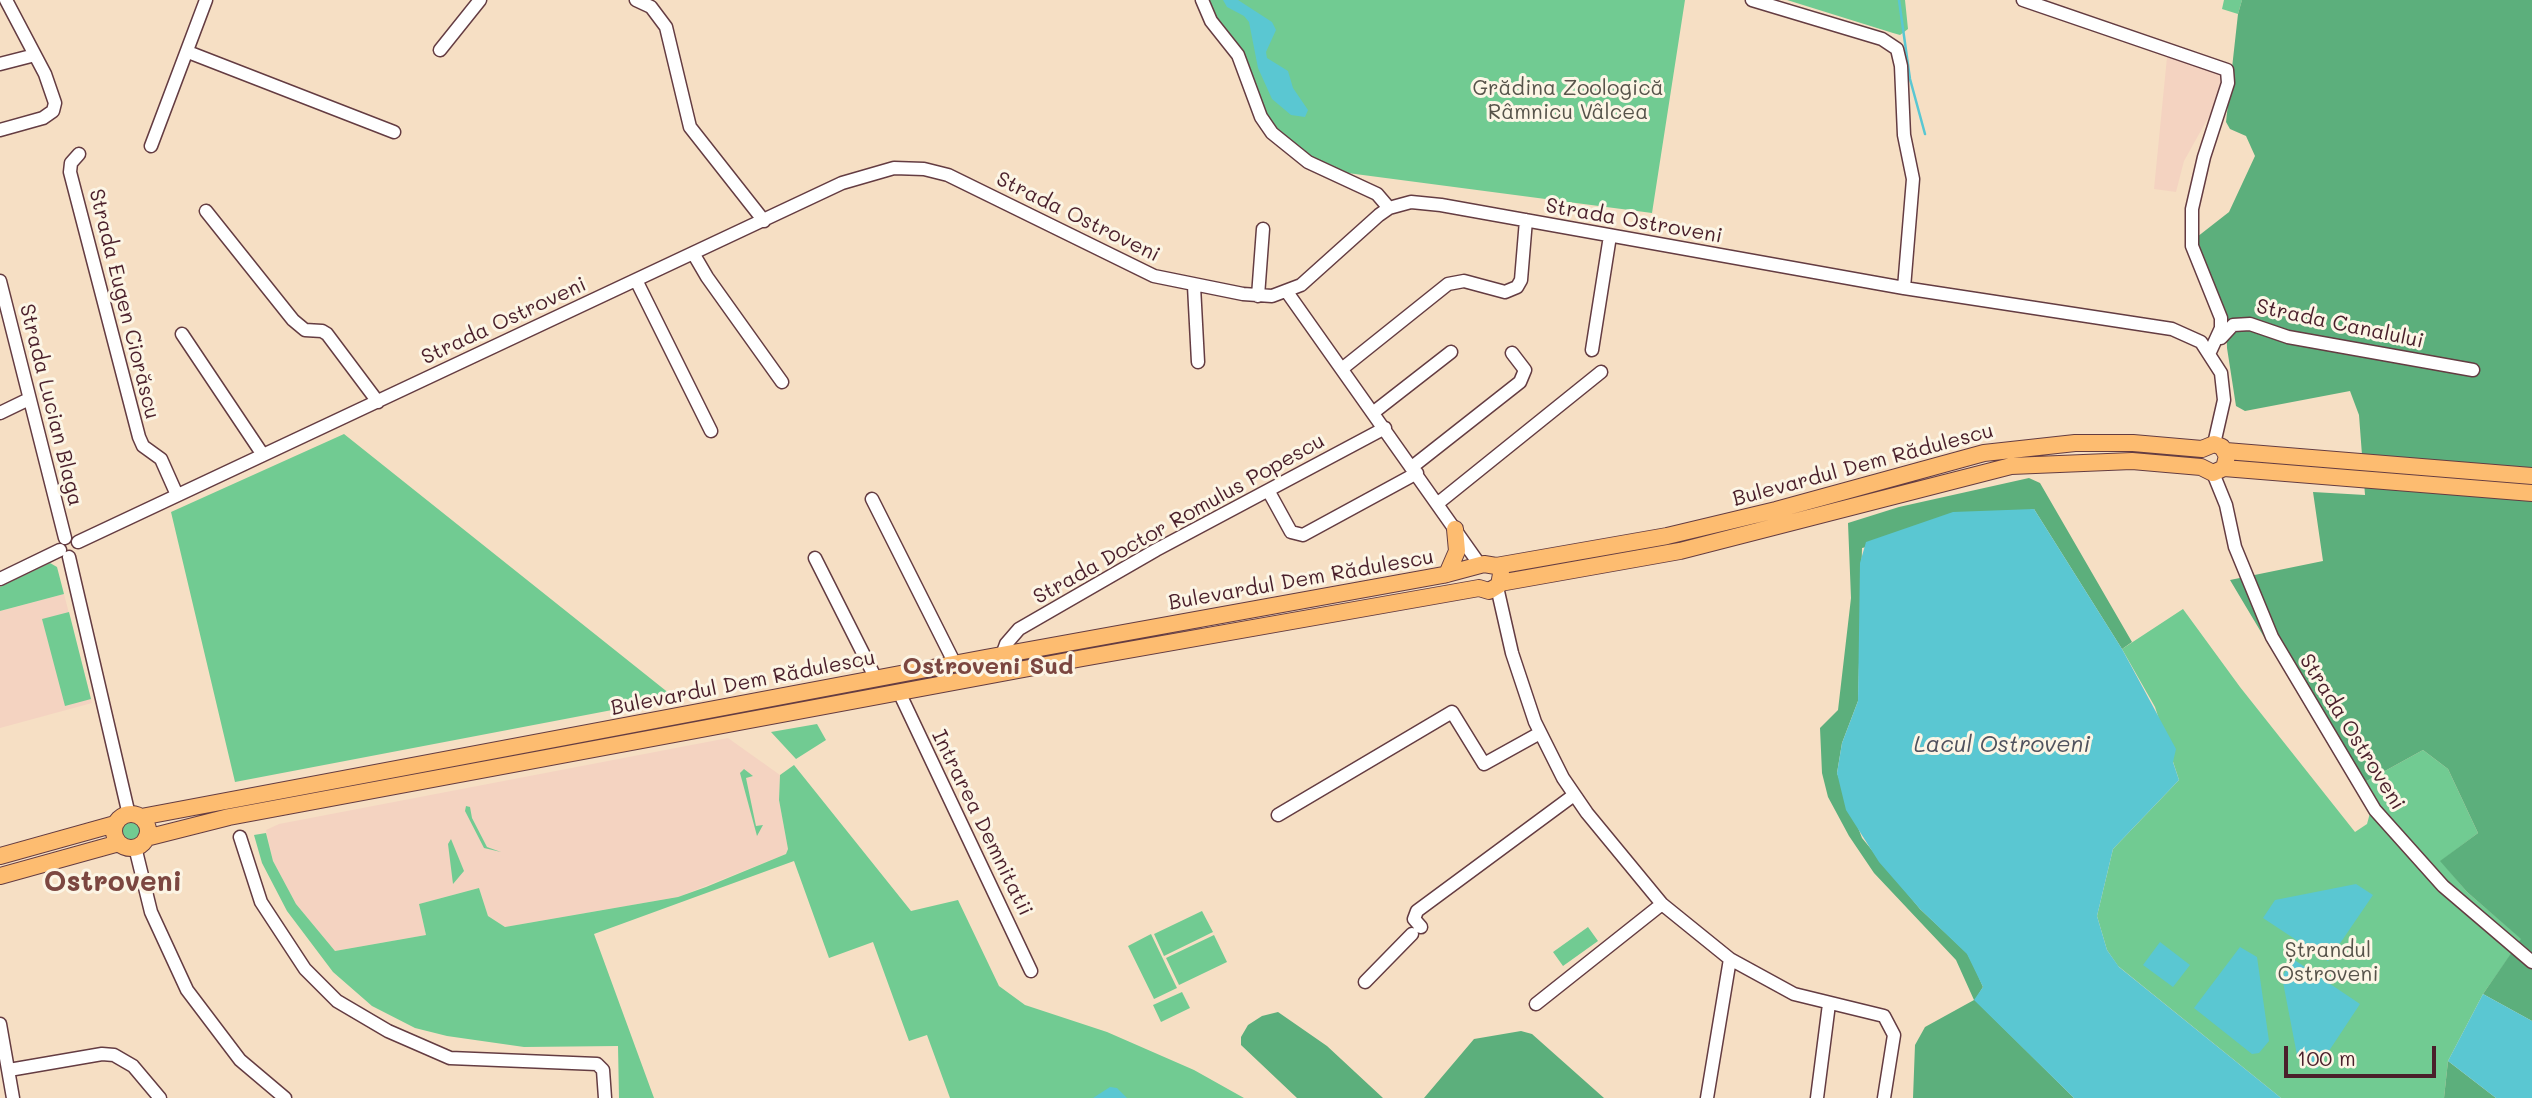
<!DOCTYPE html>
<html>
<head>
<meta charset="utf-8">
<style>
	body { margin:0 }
	#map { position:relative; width:2532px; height:1098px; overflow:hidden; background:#f6dfc4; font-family:Mali,sans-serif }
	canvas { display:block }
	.scale { position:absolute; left:2284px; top:1046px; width:152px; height:32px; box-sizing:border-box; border:4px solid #4a1f2b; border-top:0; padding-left:9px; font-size:21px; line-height:24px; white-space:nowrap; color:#4a1f2b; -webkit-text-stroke:5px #fcf5e5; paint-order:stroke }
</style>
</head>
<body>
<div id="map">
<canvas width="2532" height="1098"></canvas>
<div class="scale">100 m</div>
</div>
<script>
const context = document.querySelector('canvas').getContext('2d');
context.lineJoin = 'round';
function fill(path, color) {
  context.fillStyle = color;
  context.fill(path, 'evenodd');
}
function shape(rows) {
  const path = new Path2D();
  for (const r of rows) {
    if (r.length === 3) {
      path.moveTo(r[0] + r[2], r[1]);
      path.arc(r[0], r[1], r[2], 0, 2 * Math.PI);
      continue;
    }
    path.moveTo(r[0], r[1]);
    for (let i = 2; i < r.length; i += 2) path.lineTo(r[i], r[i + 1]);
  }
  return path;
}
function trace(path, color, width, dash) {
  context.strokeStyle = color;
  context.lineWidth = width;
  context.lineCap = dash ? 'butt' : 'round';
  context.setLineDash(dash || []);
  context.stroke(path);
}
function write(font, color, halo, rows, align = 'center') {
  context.font = font + ' Mali,sans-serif';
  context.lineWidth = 6;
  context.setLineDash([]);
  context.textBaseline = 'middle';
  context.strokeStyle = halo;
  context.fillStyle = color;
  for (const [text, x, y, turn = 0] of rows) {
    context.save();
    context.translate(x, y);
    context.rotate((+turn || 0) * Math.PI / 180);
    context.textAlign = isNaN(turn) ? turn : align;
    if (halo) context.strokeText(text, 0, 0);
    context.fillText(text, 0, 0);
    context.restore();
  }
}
const built = shape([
	[2167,57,2222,72,2218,100,2184,161,2176,192,2154,189],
	[64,594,92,703,0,728,0,611],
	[728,738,780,775,779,800,788,849,786,854,678,897,505,927,488,916,479,888,419,904,426,935,335,951,296,904,273,861,266,830,279,824]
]);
const green = shape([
	[1208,0,1685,0,1652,213,1340,172,1306,156,1271,125,1248,62,1228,31,1210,12],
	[1787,0,1905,0,1908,29,1900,35,1893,33],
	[2224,0,2242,0,2238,14,2222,9],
	[344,434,675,698,235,782,171,512],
	[50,563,57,567,64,594,0,611,0,587],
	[2183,609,2240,687,2355,832,2367,824,2370,813,2354,788,2423,750,2448,769,2478,833,2441,861,2467,892,2522,939,2483,994,2448,1061,2444,1098,2281,1098,2118,966,2107,950,2097,916,2113,849,2179,780,2155,707,2122,649],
	[69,612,91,699,65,706,42,619],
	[817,724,826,740,796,759,771,732],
	[794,765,911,911,958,900,999,986,1025,1005,1107,1032,1194,1070,1244,1098,950,1098,927,1035,909,1041,873,942,829,958,794,861,594,934,654,1098,619,1098,618,1046,524,1047,447,1036,415,1028,372,1006,333,972,287,911,262,863,254,835,266,833,273,861,296,904,335,951,426,935,419,904,479,888,488,916,505,927,678,897,706,887,786,854,788,849,779,800,780,775],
	[744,769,753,776,746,778,756,826,763,825,757,836,740,773],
	[466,806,470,807,472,818,487,847,501,852,484,848,465,811],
	[131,831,9],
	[451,839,464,871,453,884,448,844],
	[1202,911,1213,932,1164,956,1154,934],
	[1588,927,1598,941,1563,966,1553,952],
	[1151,934,1177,988,1154,999,1128,946],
	[1214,935,1227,962,1179,985,1166,958],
	[1182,992,1190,1008,1161,1022,1153,1005]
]);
const forest = shape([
	[2242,0,2532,0,2532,1021,2483,994,2521,939,2467,892,2440,861,2478,833,2448,769,2423,750,2354,788,2230,580,2323,561,2313,492,2365,495,2359,415,2350,391,2245,411,2236,406,2227,348,2226,311,2214,292,2198,249,2197,237,2229,212,2255,156,2246,136,2230,129,2226,122,2238,14],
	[2029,478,2040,483,2132,642,2122,649,2034,509,1862,548,1858,701,1842,743,1837,773,1862,838,1920,909,1967,953,1974,966,1983,987,1975,1000,2074,1098,1913,1098,1915,1045,1925,1027,1974,1000,1956,960,1874,873,1849,836,1828,797,1822,773,1820,728,1838,710,1851,598,1848,523,1899,507],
	[1278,1012,1327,1046,1383,1098,1297,1098,1241,1045,1241,1037,1248,1025,1262,1016],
	[1521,1031,1532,1034,1604,1098,1424,1098,1474,1039],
	[2448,1061,2496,1098,2444,1098]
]);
const water = shape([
	[1223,0,1238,0,1272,22,1276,30,1266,52,1267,58,1288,71,1293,88,1308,110,1305,117,1291,115,1272,99,1258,68,1249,22,1244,16,1227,7],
	[2034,509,2122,649,2176,749,2173,762,2179,780,2113,849,2097,916,2107,950,2119,967,2281,1098,2074,1098,1974,1000,1983,987,1967,954,1920,909,1879,862,1846,810,1837,773,1842,743,1858,701,1860,563,1866,542,1953,512],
	[2356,884,2373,895,2328,961,2263,918,2275,900],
	[2160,942,2190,965,2173,987,2143,965],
	[2240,947,2257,957,2269,1041,2259,1053,2252,1054,2194,1008],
	[2293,959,2360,1004,2317,1069,2297,1055,2282,977],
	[2483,994,2532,1021,2532,1098,2496,1098,2448,1061],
	[1110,1087,1117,1088,1127,1098,1093,1098]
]);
const stream = shape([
	[1899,0,1910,79,1925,134]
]);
const minor = shape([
	[636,0,651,7,666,27,690,127,764,221],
	[1202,0,1211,21,1238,55,1261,117,1272,133,1308,162,1377,194,1389,208],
	[1752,0,1882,39,1897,49,1901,66,1904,135,1913,179,1904,288],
	[2023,0,2227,70,2228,83,2204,157,2192,209,2192,246,2221,318,2221,328,2210,352],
	[440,50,480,0],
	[188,52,394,132],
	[0,64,35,55],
	[0,130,43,118,53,111,55,103,45,74,6,0],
	[151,146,206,0],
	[79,154,71,163,70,172,139,437,143,446,161,459,177,495],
	[206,211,293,320,305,330,322,331,327,334,378,402],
	[693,253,707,277,782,382],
	[636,280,711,431],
	[0,281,65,538],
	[1194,286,1198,362],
	[1287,292,1480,565],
	[1258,296,1263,229],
	[182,334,263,455],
	[2221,338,2233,325,2250,324,2288,337,2473,370],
	[1592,350,1610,236],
	[1343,368,1448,284,1464,281,1505,292,1517,287,1521,280,1526,220],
	[1374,412,1451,352],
	[0,413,29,399],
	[1412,467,1520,382,1525,370,1512,353],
	[2213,473,2226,505,2235,547,2272,637,2375,810,2443,886,2532,962],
	[1269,492,1291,532,1303,535,1417,473],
	[872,499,955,664],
	[1437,504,1601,372],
	[78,542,842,183,894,168,924,169,948,175,1154,276,1243,294,1272,296,1301,285,1379,215,1389,208,1411,202,1441,205,1904,288,2172,329,2201,342,2221,373,2224,400,2214,444],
	[69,557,129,815],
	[815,558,876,679],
	[0,579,60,550],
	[1497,587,1512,653,1535,722,1563,778,1587,813,1662,904,1730,959,1794,994,1884,1016,1894,1035,1884,1098],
	[1002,655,1006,644,1019,629,1156,550,1385,428],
	[899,692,1031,971],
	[1278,815,1452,712,1484,764,1540,733],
	[240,837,261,902,305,969,337,1001,388,1031,450,1058,597,1064,603,1070,605,1098],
	[135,847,151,912,187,990,240,1060,285,1098],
	[1421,927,1414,919,1417,911,1574,795],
	[1365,982,1412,934],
	[1536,1004,1662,904],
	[0,1024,13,1098],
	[9,1070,102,1054,114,1055,133,1066,160,1098],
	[1707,1098,1730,959],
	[1817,1098,1829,1004]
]);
const major = shape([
	[2226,451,2532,476],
	[2224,468,2532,493],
	[1447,574,1457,551,1455,529],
	[131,831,17],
	[141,817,985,658,1443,575,1484,564,1496,566,1667,536,1776,510,1984,453,2075,443,2133,443,2202,449,2214,444,2222,447,2227,456,2224,468,2213,473,2201,467,2132,461,2011,466,1680,551,1500,583],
	[146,838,229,817,1083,658,1479,588,1489,591,1499,585,1501,574],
	[0,856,115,824],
	[0,876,119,843]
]);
const parkNames = [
	["Grădina Zoologică",1568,89],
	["Râmnicu Vâlcea",1568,113],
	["Ștrandul",2328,951],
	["Ostroveni",2328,975]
];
const streetNames = [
	["Strada Ostroveni",1078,217,26],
	["Strada Ostroveni",1634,221,10],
	["Strada Eugen Ciorăscu",124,304,76],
	["Strada Ostroveni",504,321,-25],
	["Strada Canalului",2340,324,12],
	["Strada Lucian Blaga",51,405,76],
	["Bulevardul Dem Rădulescu",1863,465,-15],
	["Strada Doctor Romulus Popescu",1179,519,-29],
	["Bulevardul Dem Rădulescu",1301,580,-10],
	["Bulevardul Dem Rădulescu",743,683,-11],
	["Strada Ostroveni",2352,732,58],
	["Intrarea Demnitatii",982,823,64]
];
const waterNames = [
	["Lacul Ostroveni",2002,745]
];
const quarterNames = [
	["Ostroveni Sud",988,667]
];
const districtNames = [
	["Ostroveni",113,882]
];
fill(built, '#f4d3c1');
fill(green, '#71cb92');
fill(forest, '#5caf7c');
fill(water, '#5ac7d2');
trace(stream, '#5ac7d2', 2.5);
trace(minor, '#643c42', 15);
trace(major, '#643c42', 18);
trace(minor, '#fff', 12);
trace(major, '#fdbc70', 16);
write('21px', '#56534a', '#fcf5e5', parkNames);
write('21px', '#4a1f2b', '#fcf5e5', streetNames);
write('italic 23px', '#4f515d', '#fcf5e5', waterNames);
write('bold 24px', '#7c4741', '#fcf5e5', quarterNames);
write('bold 28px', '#7c4741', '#fcf5e5', districtNames);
</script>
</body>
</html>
